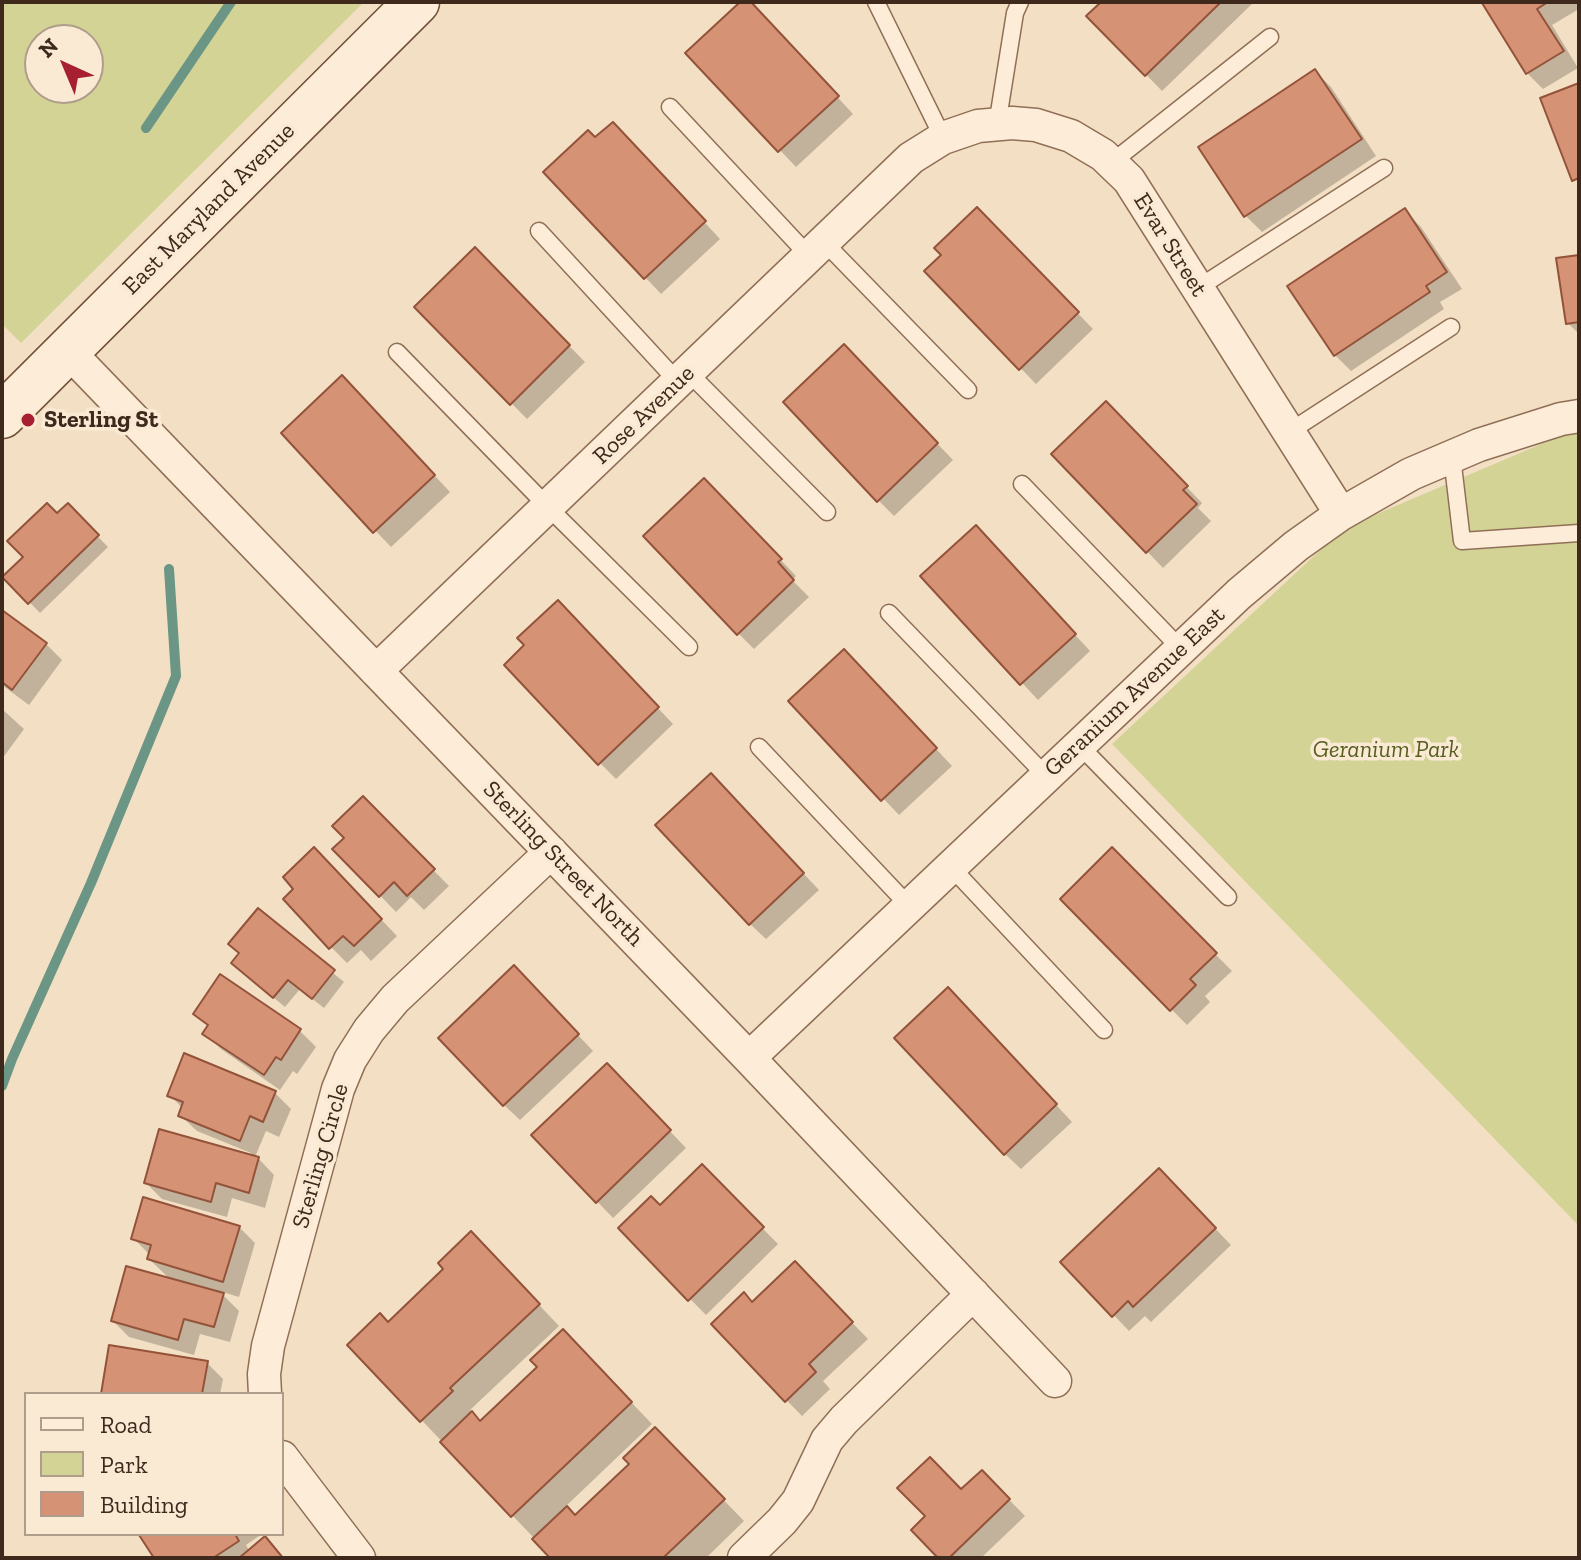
<!DOCTYPE html>
<html>
<head>
<meta charset="utf-8">
<style>
	body { margin:0 }
	#map { position:relative; width:1581px; height:1560px; overflow:hidden; background:#f3dfc3; font-family:"Zilla Slab",serif }
	canvas { display:block }
	.frame { position:absolute; inset:0; border:4px solid #3f291d; pointer-events:none }
	.legend { position:absolute; left:24px; top:1392px; width:260px; height:144px; box-sizing:border-box; background:#faead4; border:2px solid #af9d8b; margin:0; padding:10px 14px; list-style:none; font-size:24px; color:#3f291d }
	.legend li { display:flex; align-items:center; gap:16px; height:40px }
	.legend b { width:40px; border:2px solid #af9d8b }
	.north { position:absolute; left:24px; top:24px; width:80px; height:80px; box-sizing:border-box; background:#faead4; border:2px solid #af9d8b; border-radius:50%; rotate:316deg; font-size:22px; font-weight:700; line-height:32px; text-align:center; color:#3f291d }
	.north::after { content:''; display:block; margin:auto; width:28px; height:36px; background:#a72031; clip-path:polygon(50% 0,100% 100%,50% 72%,0 100%) }
</style>
</head>
<body>
<div id="map">
<canvas width="1581" height="1560"></canvas>
<div class="frame"></div>
<ul class="legend">
<li><b style="height:10px;background:#fdedd8"></b>Road</li>
<li><b style="height:22px;background:#d3d396"></b>Park</li>
<li><b style="height:22px;background:#d69275"></b>Building</li>
</ul>
<div class="north">N</div>
</div>
<script>
const context = document.querySelector('canvas').getContext('2d');
context.lineJoin = 'round';
function fill(path, color) {
  context.fillStyle = color;
  context.fill(path, 'evenodd');
}
function shape(rows) {
  const path = new Path2D();
  for (const r of rows) {
    path.moveTo(r[0], r[1]);
    for (let i = 2; i < r.length; i += 2) path.lineTo(r[i], r[i + 1]);
  }
  return path;
}
function trace(path, color, width, dash) {
  context.strokeStyle = color;
  context.lineWidth = width;
  context.lineCap = dash ? 'butt' : 'round';
  context.setLineDash(dash || []);
  context.stroke(path);
}
function write(font, color, halo, rows, align = 'center') {
  context.font = font + ' "Zilla Slab",serif';
  context.lineWidth = 7;
  context.setLineDash([]);
  context.textBaseline = 'middle';
  context.strokeStyle = halo;
  context.fillStyle = color;
  for (const [text, x, y, turn = 0] of rows) {
    context.save();
    context.translate(x, y);
    context.rotate((+turn || 0) * Math.PI / 180);
    context.textAlign = isNaN(turn) ? turn : align;
    if (halo) context.strokeText(text, 0, 0);
    context.fillText(text, 0, 0);
    context.restore();
  }
}
const green = shape([
	[2,2,364,2,21,343,2,324],
	[40,40,88,40,88,88,40,88],
	[1579,432,1579,1226,1112,744,1344,528,1567,433]
]);
const shadow = shape([
	[743,2,748,2,762,15,853,114,796,167,688,53],
	[1104,2,1254,2,1162,91,1089,16],
	[1488,2,1578,2,1579,9,1552,25,1578,68,1543,89,1527,73,1485,4],
	[1315,71,1331,87,1376,156,1262,232,1246,216,1200,147],
	[595,140,628,140,720,239,661,294,546,172],
	[977,209,1093,329,1036,384,926,271,943,255],
	[1405,211,1421,227,1462,289,1440,302,1444,309,1351,371,1335,355],
	[475,250,585,362,527,419,417,307],
	[1579,257,1579,334,1568,323],
	[860,363,953,460,894,516,878,500],
	[358,394,450,492,391,547,283,434],
	[1106,403,1202,503,1198,508,1211,521,1163,568,1054,454],
	[720,496,796,576,792,580,809,597,754,649,738,633],
	[68,506,108,547,40,613,5,577,26,557,58,516],
	[992,544,1090,651,1038,700,923,576],
	[2,612,46,644,62,660,29,705,2,685],
	[574,619,673,724,616,779,600,763,527,645],
	[860,667,952,766,899,815,791,701],
	[2,709,24,729,2,759],
	[727,792,819,890,766,939,750,924],
	[363,799,449,886,424,910,411,897,396,912,335,849,347,838],
	[1112,850,1232,971,1205,996,1210,1002,1187,1025,1062,899],
	[330,866,397,936,371,961,361,950,347,963,331,947],
	[258,911,344,982,324,1008,300,989,285,1007,244,973,241,954],
	[221,977,300,1031,316,1047,297,1074,293,1071,280,1090,221,1049,205,1033,209,1027,196,1013],
	[530,984,593,1051,520,1120,504,1105],
	[964,1006,1072,1122,1021,1169,1005,1154],
	[623,1082,686,1148,613,1218,534,1135],
	[275,1093,291,1109,279,1137,266,1131,255,1157,258,1158,274,1175,265,1208,232,1198,227,1217,162,1199,146,1183,250,1156,251,1153,197,1131,180,1115,183,1109,170,1095],
	[702,1167,778,1244,706,1315,620,1228,660,1208],
	[1159,1170,1231,1245,1151,1322,1145,1316,1129,1331,1063,1262],
	[239,1227,255,1243,239,1297,219,1291,239,1311,230,1342,200,1334,194,1355,129,1337,113,1321,171,1280,149,1259,150,1255,133,1238],
	[492,1255,559,1326,470,1410,480,1423,584,1353,652,1424,565,1507,575,1517,676,1451,744,1521,706,1558,553,1558,350,1345,388,1325],
	[795,1264,868,1339,823,1381,830,1389,802,1416,713,1325,753,1304],
	[207,1363,223,1379,220,1394,103,1394],
	[982,1472,1025,1516,981,1558,941,1558,962,1492],
	[144,1534,262,1534,246,1545,250,1552,265,1539,284,1558,157,1558,142,1535]
]);
const stream = shape([
	[146,128,231,2],
	[2,1086,12,1059,91,883,176,676,169,569]
]);
const building = shape([
	[740,2,751,2,839,96,778,152,685,53,740,2],
	[1101,2,1221,2,1145,76,1086,16,1101,2],
	[1484,2,1548,2,1537,9,1564,51,1526,74,1482,3,1484,2],
	[1315,69,1362,139,1244,217,1198,147,1315,69],
	[1579,83,1579,178,1572,181,1540,98,1579,83],
	[613,122,706,221,644,279,543,172,588,130,595,137,613,122],
	[977,207,1079,312,1019,370,924,271,941,255,934,248,977,207],
	[1405,208,1447,272,1426,286,1430,292,1334,356,1287,286,1405,208],
	[475,247,570,345,510,405,414,307,475,247],
	[1579,255,1579,322,1566,324,1556,258,1579,255],
	[844,344,938,443,877,502,783,402,844,344],
	[342,375,435,475,373,533,281,433,342,375],
	[1106,401,1188,486,1183,490,1197,504,1146,553,1051,454,1106,401],
	[704,478,782,559,778,562,794,580,737,635,643,536,704,478],
	[47,503,57,513,68,503,99,535,28,604,2,577,23,557,7,541,47,503],
	[976,525,1076,634,1020,685,920,576,976,525],
	[558,600,659,707,598,765,504,665,524,645,517,638,558,600],
	[2,610,47,643,12,690,2,682,2,610],
	[844,649,937,748,881,801,788,701,844,649],
	[711,773,804,873,749,925,655,825,711,773],
	[363,796,435,869,407,896,394,882,379,897,332,849,344,838,332,826,363,796],
	[314,847,382,919,354,946,343,936,329,949,283,899,293,889,283,877,314,847],
	[1112,847,1217,953,1190,979,1196,985,1170,1011,1060,899,1112,847],
	[258,908,335,970,312,999,288,980,273,998,231,963,239,953,228,944,258,908],
	[514,965,579,1034,503,1106,438,1038,514,965],
	[220,974,301,1029,281,1060,276,1057,264,1075,202,1034,208,1025,193,1014,220,974],
	[948,987,1057,1104,1004,1155,894,1038,948,987],
	[184,1053,276,1091,263,1122,250,1116,240,1141,178,1116,183,1102,167,1096,184,1053],
	[607,1063,671,1130,596,1203,531,1135,607,1063],
	[159,1129,259,1157,249,1193,216,1183,211,1202,144,1183,159,1129],
	[702,1164,764,1227,688,1301,618,1228,651,1196,660,1205,702,1164],
	[1159,1168,1216,1228,1133,1307,1128,1301,1112,1317,1060,1262,1159,1168],
	[143,1197,240,1226,223,1282,147,1259,151,1245,131,1239,143,1197],
	[471,1231,540,1304,450,1388,453,1391,420,1422,347,1345,380,1313,388,1322,443,1269,438,1263,471,1231],
	[795,1261,853,1322,809,1364,816,1372,785,1402,711,1324,744,1292,752,1302,795,1261],
	[126,1266,224,1293,214,1327,184,1319,178,1340,111,1321,126,1266],
	[563,1329,632,1402,511,1517,440,1442,472,1411,480,1421,537,1367,530,1360,563,1329],
	[109,1345,208,1361,202,1394,101,1394,109,1345],
	[655,1427,725,1499,663,1558,550,1558,532,1539,567,1506,575,1515,629,1464,623,1458,655,1427],
	[930,1457,961,1489,982,1470,1010,1499,949,1558,938,1558,911,1530,925,1516,897,1488,930,1457],
	[235,1534,239,1541,213,1558,154,1558,139,1535,235,1534],
	[265,1536,283,1558,239,1558,265,1536]
]);
const lane = shape([
	[876,2,943,138],
	[670,107,809,256],
	[997,125,1015,13,1020,2],
	[1111,163,1270,37],
	[539,231,678,382],
	[824,242,968,390],
	[1198,288,1384,168],
	[397,352,548,507,689,647],
	[688,372,827,512],
	[1289,432,1451,327],
	[1452,457,1462,541,1579,533],
	[1022,484,1181,649],
	[889,613,1046,776],
	[1079,745,1228,897],
	[759,747,909,906],
	[951,867,1104,1030]
]);
const street = shape([
	[68,351,749,1058,1055,1381],
	[376,671,911,158,943,138,978,126,1012,123,1036,125,1071,136,1103,155,1129,180,1341,514],
	[749,1058,1239,594,1296,546,1341,514,1411,474,1479,445,1561,419,1579,416],
	[265,1394,264,1374,268,1346,338,1089,350,1060,369,1030,395,999,551,852],
	[282,1457,359,1558],
	[744,1558,782,1521,798,1501,827,1440,844,1420,973,1294]
]);
const secondary = shape([
	[2,416,417,2]
]);
const markers = [
	[28,420,8,"#a72031"]
];
const streetNames = [
	["East Maryland Avenue",209,209,-45],
	["Evar Street",1170,245,58],
	["Rose Avenue",644,415,-44],
	["Geranium Avenue East",1135,692,-43],
	["Sterling Street North",563,864,46],
	["Sterling Circle",321,1156,-74]
];
const poiNames = [
	["Sterling St",44,420]
];
const parkNames = [
	["Geranium Park",1386,750]
];
fill(green, '#d3d396');
fill(shadow, '#0003');
trace(stream, '#6b9686', 10);
fill(building, '#d69275');
trace(building, '#93533a', 2);
trace(lane, '#906f57', 19);
trace(street, '#906f57', 35);
trace(secondary, '#72503a', 47);
trace(lane, '#fdedd8', 16);
trace(street, '#fdedd8', 32);
trace(secondary, '#fdedd8', 44);
for (const [x, y, r, color] of markers) {
  const dot = new Path2D();
  dot.arc(x, y, r, 0, 2 * Math.PI);
  context.fillStyle = color;
  context.fill(dot);
  trace(dot, '#faead4', 3);
}
write('24px', '#3f291d', '#faead4', streetNames);
write('bold 24px', '#3f291d', '#faead4', poiNames, 'left');
write('italic 24px', '#565e21', '#faead4', parkNames);
</script>
</body>
</html>
